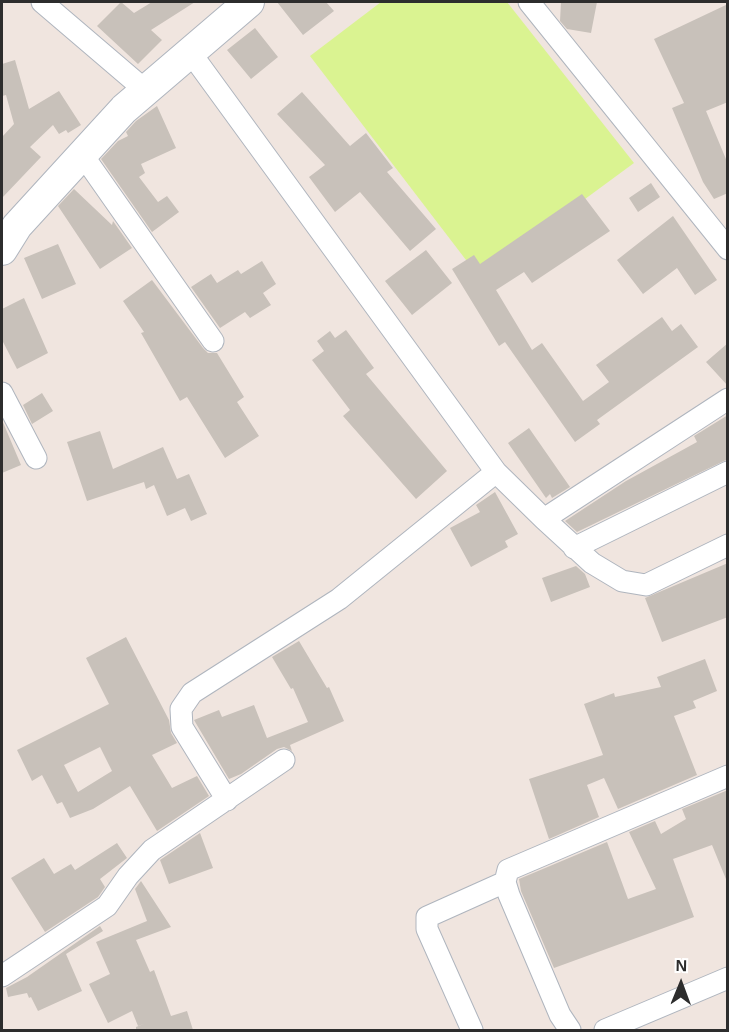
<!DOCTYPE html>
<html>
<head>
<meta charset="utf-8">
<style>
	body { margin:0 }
	#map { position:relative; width:729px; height:1032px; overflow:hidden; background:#f0e5df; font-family:Arial,sans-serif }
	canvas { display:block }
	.frame { position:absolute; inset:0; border:3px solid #2d2d2d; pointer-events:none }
	.north { position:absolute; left:651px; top:954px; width:60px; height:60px; -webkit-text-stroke:4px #fff; paint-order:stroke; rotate:1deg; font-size:16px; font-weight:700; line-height:24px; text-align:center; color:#2d2d2d }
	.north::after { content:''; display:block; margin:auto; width:21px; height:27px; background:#2d2d2d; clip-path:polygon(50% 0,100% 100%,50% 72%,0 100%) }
</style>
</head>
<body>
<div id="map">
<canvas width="729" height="1032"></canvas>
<div class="frame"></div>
<div class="north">N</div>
</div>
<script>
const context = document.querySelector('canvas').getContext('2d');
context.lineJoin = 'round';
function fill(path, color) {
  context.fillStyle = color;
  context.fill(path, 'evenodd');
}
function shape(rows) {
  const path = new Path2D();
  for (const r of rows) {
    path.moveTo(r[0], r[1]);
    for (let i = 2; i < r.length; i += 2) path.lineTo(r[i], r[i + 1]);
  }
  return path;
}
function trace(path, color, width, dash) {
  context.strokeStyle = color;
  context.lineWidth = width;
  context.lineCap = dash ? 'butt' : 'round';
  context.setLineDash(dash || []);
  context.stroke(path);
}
const pitch = shape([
	[381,2,507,2,634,163,479,277,310,56]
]);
const building = shape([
	[121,2,134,13,152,2,195,2,151,30,162,40,138,64,97,26],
	[277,2,326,2,334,11,303,35],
	[561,2,597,2,591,33,567,29,560,21],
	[728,4,728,102,706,111,728,164,728,193,714,199,703,182,672,108,684,103,654,39],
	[255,28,278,57,251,79,227,50],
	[15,60,29,109,59,91,81,125,68,133,66,130,59,134,53,125,30,147,41,157,2,198,2,137,14,124,6,95,2,96,2,64],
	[302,92,350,146,366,133,393,168,387,172,436,229,410,251,360,192,335,212,309,177,325,165,277,114],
	[157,106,176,148,141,164,145,173,139,177,158,202,167,196,179,212,152,232,101,159,118,141,128,136,126,132,136,121],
	[651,183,660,197,638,212,629,198],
	[74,189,112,225,113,221,132,248,100,269,58,206],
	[582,194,610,231,532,283,524,272,496,290,532,350,542,343,583,401,609,382,596,365,662,317,672,331,681,324,698,347,597,420,600,424,575,442,505,342,499,346,452,269,474,255,480,264],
	[673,216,717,280,695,295,677,268,643,294,617,260],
	[58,244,76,284,42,299,24,258],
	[426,250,452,283,412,315,385,281],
	[262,261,276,284,263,293,271,305,250,318,245,312,220,328,191,287,211,274,217,283,238,270,241,274],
	[152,280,203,348,208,353,217,353,244,397,237,402,259,436,225,458,187,397,180,401,141,333,144,332,123,301],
	[24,298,48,353,17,369,2,340,2,309],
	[346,330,374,368,366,374,447,471,416,499,343,416,350,410,312,360,324,351,317,341,330,331,335,338],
	[728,343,728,386,706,362],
	[42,393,53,411,32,424,23,405],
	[728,415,728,459,577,532,565,521,626,481,697,442,694,436],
	[2,420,21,465,2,473],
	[529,428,570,487,552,498,550,494,546,498,508,443],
	[100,431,113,469,163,447,177,479,189,474,207,514,191,521,185,508,167,516,154,485,146,489,144,482,87,501,67,442],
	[495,492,518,534,505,541,508,547,471,567,450,528,480,512,476,505],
	[728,563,728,617,662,642,645,598],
	[576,566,585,574,590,587,551,602,542,578],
	[126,637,169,720,171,733,177,743,152,755,172,788,197,776,209,796,157,831,130,786,93,809,70,818,62,802,57,804,42,775,32,781,17,750,109,704,86,658],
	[100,747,112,771,78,792,64,765],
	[299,641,327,688,329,687,344,721,290,745,292,751,284,747,277,749,241,774,229,779,194,720,219,710,222,717,254,705,267,738,308,722,293,688,291,689,272,657],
	[705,659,717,691,693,701,696,708,674,716,697,775,618,809,604,778,587,785,599,817,549,839,529,779,603,755,584,704,614,693,615,697,661,687,657,677],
	[728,790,728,884,712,845,673,859,694,917,554,968,521,891,519,879,607,842,628,899,656,889,629,832,655,821,661,834,686,819,682,809],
	[200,833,213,868,169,884,160,860],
	[117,843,127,858,100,879,105,887,98,897,45,932,11,878,44,858,54,874,71,864,75,870],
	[141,881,171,927,136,940,150,972,154,970,171,1016,187,1011,193,1030,136,1030,136,1027,144,1024,138,1026,132,1011,108,1023,89,984,110,974,96,942,147,921,135,889],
	[100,926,103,931,66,954,82,991,38,1011,31,997,29,998,27,993,8,997,6,988,27,977]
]);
const street = shape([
	[42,2,145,90],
	[529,2,728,249],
	[190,52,496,472,544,519,728,399],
	[82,154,213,341],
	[2,393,36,458],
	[544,519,592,563,622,581,646,585,728,545],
	[574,548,728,472],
	[227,800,182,727,181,709,192,693,339,599,496,472],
	[2,976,107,906,128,876,152,850,284,760],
	[472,1030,427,929,427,917,505,882],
	[570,1030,560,1015,509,895,505,882,508,870,728,776],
	[605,1030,728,978]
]);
const secondary = shape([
	[2,250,17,226,124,109,249,2]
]);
fill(pitch, '#daf391');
fill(building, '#c8c1ba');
trace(street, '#afb5be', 23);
trace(secondary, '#afb5be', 32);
trace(street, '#fff', 21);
trace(secondary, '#fff', 30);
</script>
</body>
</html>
